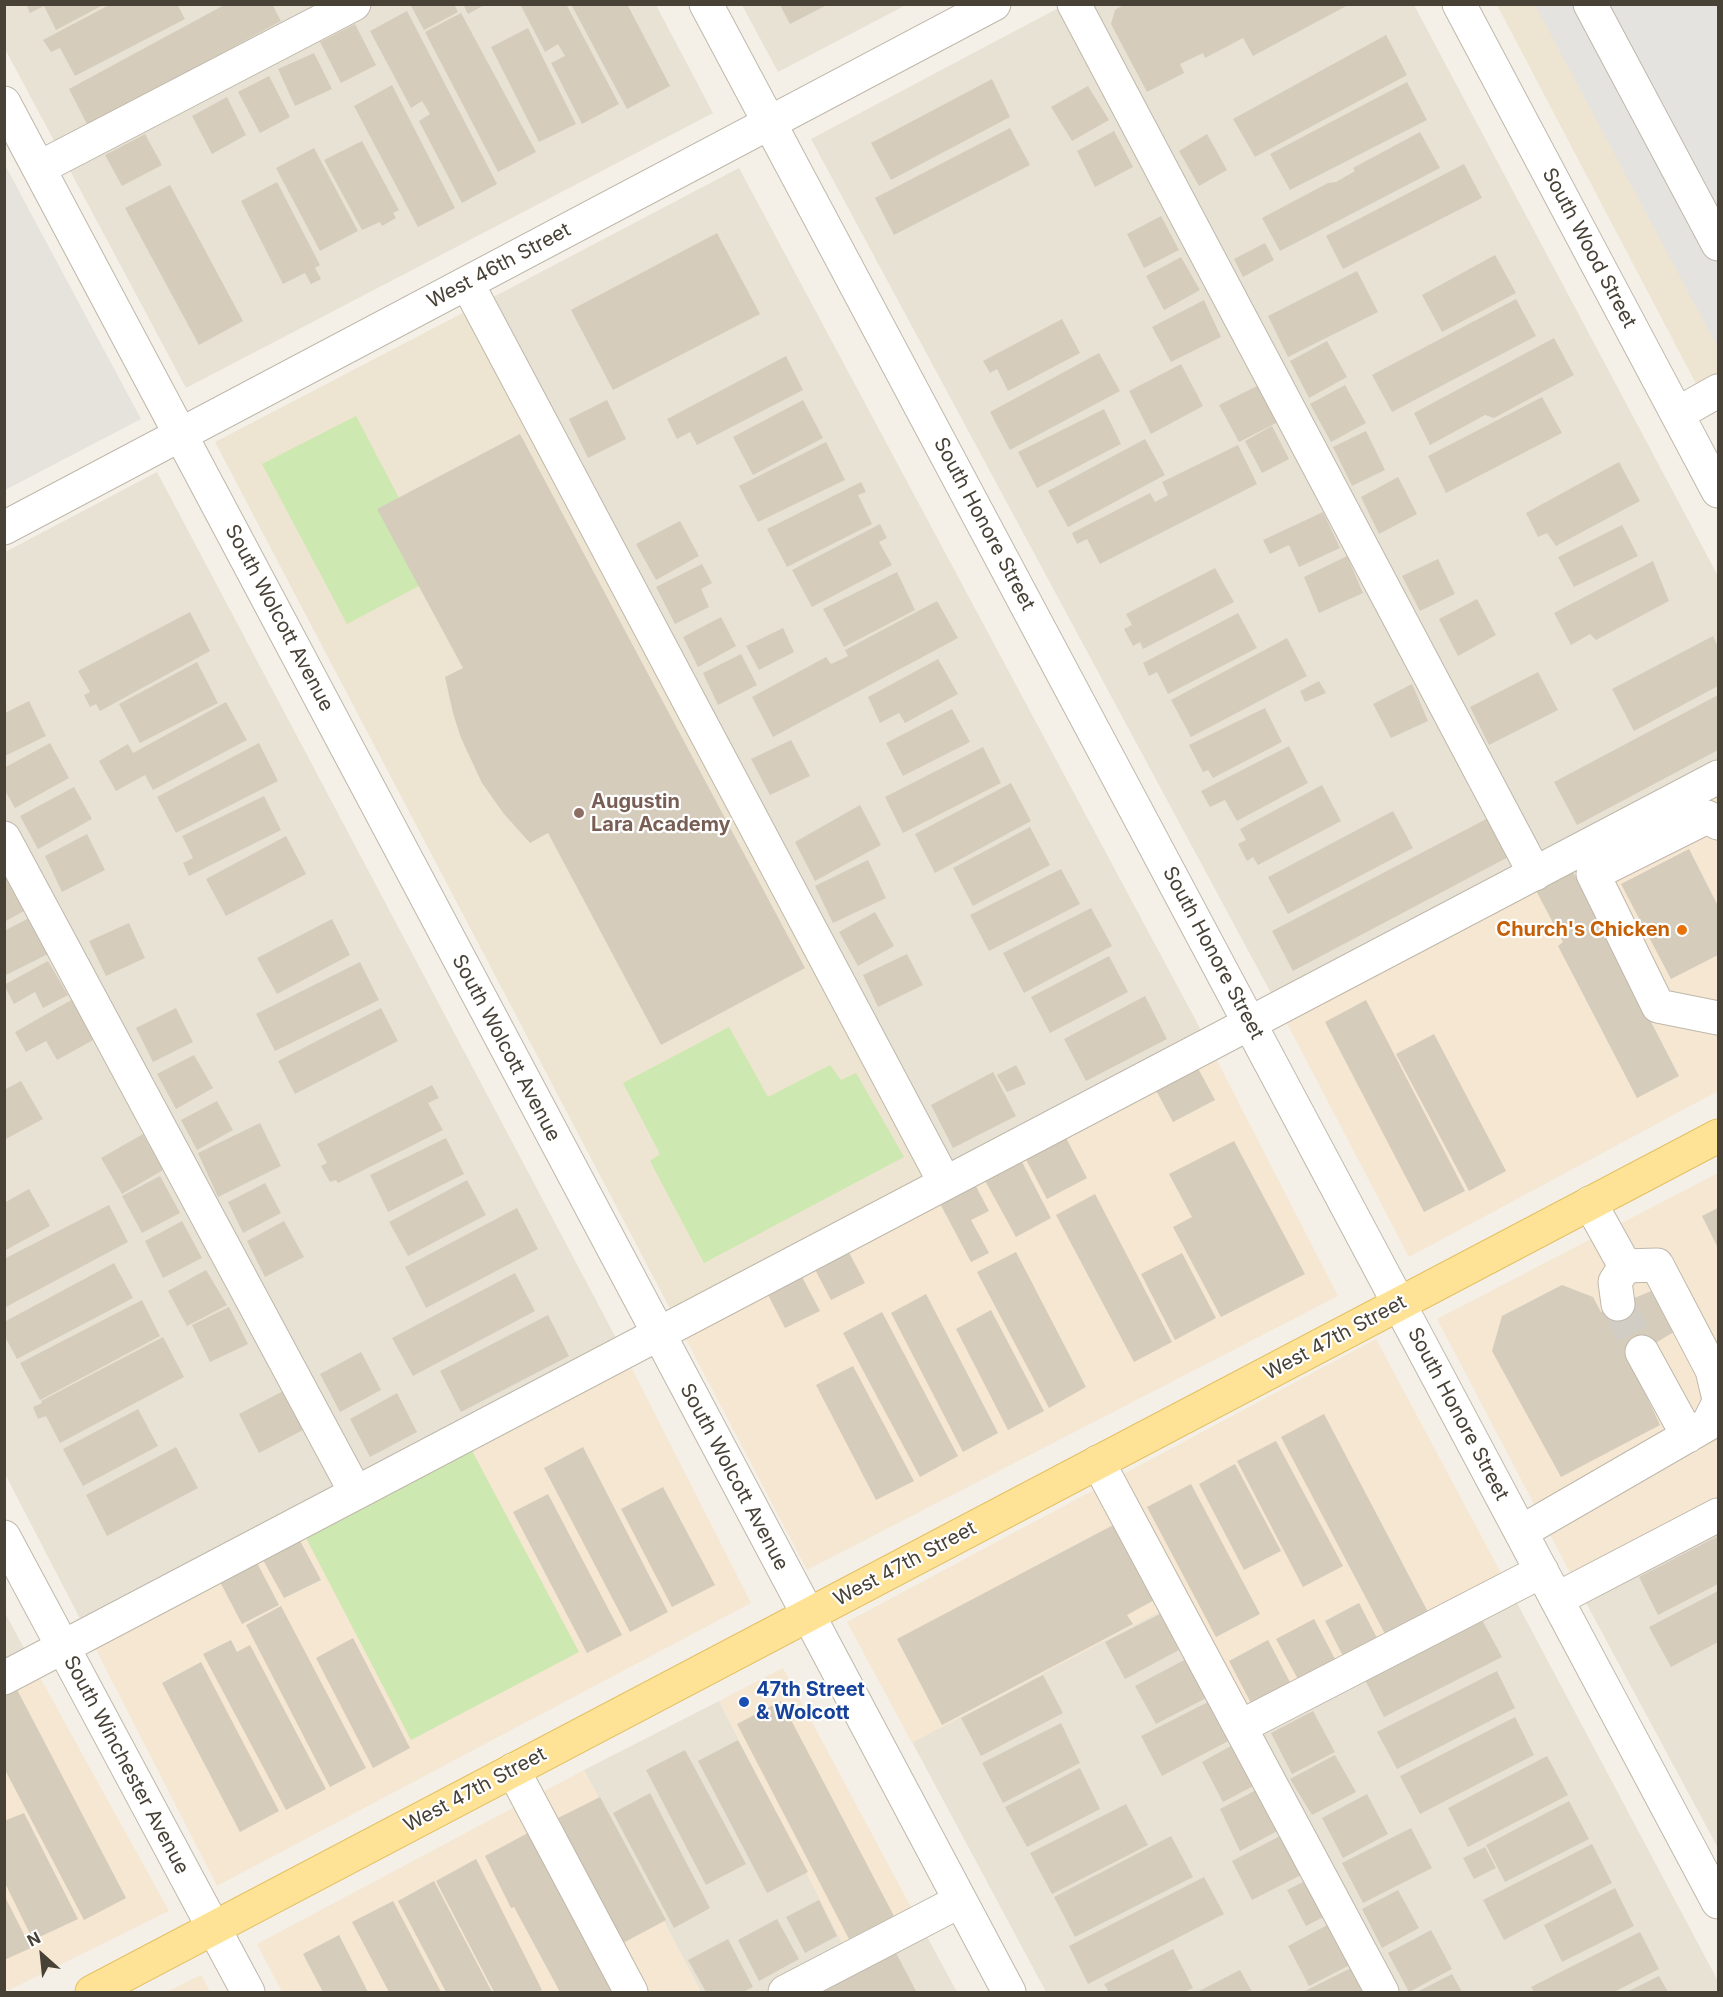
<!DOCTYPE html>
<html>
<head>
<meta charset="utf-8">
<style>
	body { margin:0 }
	#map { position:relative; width:1723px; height:1997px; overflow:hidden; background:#f4f0e7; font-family:Inter,sans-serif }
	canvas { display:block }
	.frame { position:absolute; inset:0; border:6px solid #474136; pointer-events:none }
	.north { position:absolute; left:12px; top:1925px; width:60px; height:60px; -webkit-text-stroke:4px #fff; paint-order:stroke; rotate:333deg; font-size:16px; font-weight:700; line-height:24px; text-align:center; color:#474136 }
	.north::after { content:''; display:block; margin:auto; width:21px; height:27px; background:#474136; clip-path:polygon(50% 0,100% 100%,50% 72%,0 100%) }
</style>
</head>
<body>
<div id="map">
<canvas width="1723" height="1997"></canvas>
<div class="frame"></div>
<div class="north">N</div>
</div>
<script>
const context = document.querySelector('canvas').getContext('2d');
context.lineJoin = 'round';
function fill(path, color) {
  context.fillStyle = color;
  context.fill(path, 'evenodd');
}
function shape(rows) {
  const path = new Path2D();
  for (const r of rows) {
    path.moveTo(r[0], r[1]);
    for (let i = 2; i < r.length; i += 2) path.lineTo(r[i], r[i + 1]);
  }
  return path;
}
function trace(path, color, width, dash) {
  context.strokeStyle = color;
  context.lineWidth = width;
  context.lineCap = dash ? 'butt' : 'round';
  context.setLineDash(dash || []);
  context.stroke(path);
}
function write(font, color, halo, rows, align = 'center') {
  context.font = font + ' Inter,sans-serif';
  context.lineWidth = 4.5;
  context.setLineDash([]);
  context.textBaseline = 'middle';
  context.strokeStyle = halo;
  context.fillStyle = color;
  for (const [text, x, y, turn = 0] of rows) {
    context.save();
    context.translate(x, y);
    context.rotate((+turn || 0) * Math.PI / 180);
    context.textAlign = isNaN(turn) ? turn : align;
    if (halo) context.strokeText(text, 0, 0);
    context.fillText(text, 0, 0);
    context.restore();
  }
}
const residential = shape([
	[4,5,656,5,713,113,186,388,5,49],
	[742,5,906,5,778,72],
	[1064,5,1414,5,1718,576,1718,777,1279,1008,811,139],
	[739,168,1209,1045,945,1183,478,305],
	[157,472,624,1353,88,1634,5,1474,5,552],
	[1718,1515,1718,1848,1578,1588],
	[1509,1588,1718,1981,1718,1992,1046,1992,911,1740,1174,1604],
	[4,1611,32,1663,4,1678],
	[719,1701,850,1958,919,1922,957,1992,701,1992,584,1770]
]);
const commercial = shape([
	[1718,777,1718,1091,1409,1257,1279,1008],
	[1209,1045,1338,1296,807,1570,678,1324],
	[1718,1173,1718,1515,1578,1588,1437,1319],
	[1376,1339,1509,1588,1240,1727,1174,1604,912,1743,847,1622],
	[624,1353,751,1603,217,1886,88,1634],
	[32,1663,169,1911,5,1992,5,1678],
	[783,1668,919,1922,850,1958,719,1701],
	[584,1770,701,1992,282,1992,257,1944],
	[201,1975,210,1992,167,1992]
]);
const industrial = shape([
	[5,165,141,419,5,490,4,490]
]);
const education = shape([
	[1497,5,1718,5,1718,391,1704,399],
	[478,305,945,1183,678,1324,215,442]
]);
const green = shape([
	[356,416,399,498,419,586,347,624,262,464],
	[729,1027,768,1097,830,1065,841,1080,856,1073,904,1157,704,1263,650,1161,660,1154,623,1083],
	[470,1447,579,1652,411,1740,304,1534]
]);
const parking = shape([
	[1535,5,1718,5,1718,348]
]);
const building = shape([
	[26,4,105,4,56,30,44,6,30,13],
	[111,4,177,4,185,19,75,76,60,48,51,52,43,40],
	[226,4,272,4,281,21,88,126,69,89],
	[410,4,454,4,458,12,424,30],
	[463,4,486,4,468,14],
	[520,4,566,4,619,104,582,124,551,63,565,56,558,44,545,52],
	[571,4,627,4,670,86,627,109],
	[1125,4,1350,4,1253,56,1243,38,1205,58,1203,53,1180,64,1184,73,1147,92,1111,24,1115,10],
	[780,5,827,5,790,24],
	[407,11,497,184,462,203,419,121,430,114,422,101,411,108,370,31],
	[461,13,536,152,498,172,425,32],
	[355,24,376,65,341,83,320,42],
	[528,28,576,124,539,142,491,47],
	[1386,35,1407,75,1255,157,1233,119],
	[314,53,332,89,295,106,278,69],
	[269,76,290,117,260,133,238,92],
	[992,79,1010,117,891,180,871,143],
	[1407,82,1427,120,1290,190,1270,154],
	[392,85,455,208,418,227,354,106],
	[1088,86,1109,120,1072,141,1051,107],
	[227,97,246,135,212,154,192,116],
	[1010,128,1030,165,894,235,875,198],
	[1114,131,1133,167,1095,187,1077,151],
	[1420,132,1440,168,1280,251,1262,218,1328,183,1336,182,1355,171,1353,168],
	[145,134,162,165,122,186,105,155],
	[1207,134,1227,170,1199,186,1179,151],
	[362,141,399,210,393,213,396,218,382,226,380,222,362,230,324,160],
	[314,148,358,231,320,251,276,168],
	[1464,164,1482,198,1343,269,1326,236],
	[277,182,320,265,315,268,321,279,311,284,305,273,283,284,241,201],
	[170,185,243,321,199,345,125,208],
	[1161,216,1179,250,1144,268,1127,234],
	[717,233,760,314,613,390,571,310],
	[1265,243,1274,260,1243,277,1234,259],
	[1495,255,1516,293,1442,332,1422,295],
	[1181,257,1200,290,1164,310,1146,276],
	[1357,271,1378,312,1288,357,1268,316],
	[1516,299,1536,336,1392,412,1372,375],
	[1204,300,1221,337,1171,362,1152,327],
	[1062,319,1080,353,1008,391,997,369,990,373,983,361],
	[1554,338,1574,375,1494,418,1485,415,1430,445,1414,413],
	[1327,341,1347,377,1309,398,1290,361],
	[1099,353,1120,391,1010,450,990,412],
	[786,356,803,390,697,445,690,432,677,439,667,419],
	[1181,364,1203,406,1151,434,1129,391],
	[1261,384,1280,421,1239,442,1219,405],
	[1345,385,1366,423,1331,442,1310,404],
	[1542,397,1562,433,1446,493,1428,456],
	[607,400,626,439,588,458,569,419],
	[803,400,823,438,753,475,733,437],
	[1104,409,1121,444,1037,488,1018,452],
	[1272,426,1289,459,1262,473,1245,441],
	[1366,431,1385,470,1352,486,1333,447],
	[520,434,805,968,661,1045,548,833,530,843,504,814,482,783,461,738,453,713,445,677,463,668,377,509],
	[1145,439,1165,475,1068,527,1048,491],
	[826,442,845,480,758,522,739,486],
	[1238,445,1257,484,1100,564,1087,539,1077,544,1072,533,1150,493,1155,502,1168,495,1162,482],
	[1619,462,1640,501,1556,546,1547,533,1538,537,1526,513],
	[1398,477,1417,514,1379,534,1361,497],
	[861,482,866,492,858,495,872,524,787,567,767,529],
	[1323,512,1340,548,1299,567,1289,545,1270,554,1263,540],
	[680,521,699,556,656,580,636,544],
	[880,524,887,538,879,542,892,565,812,607,792,570],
	[1622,525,1638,556,1574,587,1558,557],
	[1347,556,1363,593,1319,613,1304,577],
	[1438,559,1455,594,1420,611,1402,576],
	[1653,561,1669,601,1596,640,1590,634,1571,645,1554,613],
	[702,564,712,583,701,589,709,607,675,624,656,587],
	[1215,568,1234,602,1143,649,1140,642,1133,646,1124,629,1132,625,1126,614],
	[897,572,915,610,844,647,823,609],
	[1477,599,1496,635,1458,656,1439,619],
	[937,601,958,638,773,737,752,697,826,657,831,664,848,656,845,650],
	[190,612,210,651,100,711,96,704,90,707,84,695,90,692,78,671],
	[1238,613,1257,648,1168,694,1157,672,1149,676,1143,663],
	[721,617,736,646,698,667,683,637],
	[783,628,794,652,759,670,746,646],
	[1713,636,1718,647,1718,686,1634,731,1612,689],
	[1287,638,1307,676,1191,737,1171,700],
	[741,654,757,685,718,705,703,673],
	[938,659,958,694,905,723,899,713,880,723,868,697],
	[197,662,218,703,140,743,119,704],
	[1538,672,1558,710,1489,745,1470,707],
	[1319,681,1326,693,1305,702,1300,691],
	[1412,684,1428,721,1391,738,1373,704],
	[1718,695,1718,750,1577,825,1554,782],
	[29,701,46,736,5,756,5,713],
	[226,702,247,740,153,790,145,775,116,791,99,761,128,744,133,753],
	[1265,708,1282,742,1213,778,1208,770,1203,772,1189,745],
	[952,709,970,742,903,776,886,743],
	[791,740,810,776,770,795,751,759],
	[50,743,69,778,15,808,4,789,4,768],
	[259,743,278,781,176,833,157,797],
	[1289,746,1308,783,1237,821,1225,800,1210,807,1201,791],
	[983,747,1001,783,903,833,885,797],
	[1011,783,1031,821,935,873,915,834],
	[1322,785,1341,821,1258,865,1253,857,1247,861,1238,844,1246,840,1240,829],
	[74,787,92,819,38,849,20,816],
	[264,796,281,830,189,876,183,863,193,858,182,836],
	[860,805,881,845,815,881,795,842],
	[1393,811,1413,848,1288,914,1268,877],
	[1492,816,1512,855,1293,971,1272,931],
	[1030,827,1050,865,973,906,953,868],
	[87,834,105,870,62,892,45,856],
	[286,836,306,874,226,916,206,879],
	[1689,849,1718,906,1718,955,1671,979,1621,884],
	[868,860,886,898,833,923,815,886],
	[1567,860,1679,1076,1637,1098,1558,946,1563,942,1530,879],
	[1061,869,1080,904,989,951,970,915],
	[4,873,24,911,4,922],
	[1091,908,1112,946,1024,993,1003,953],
	[875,912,894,946,858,966,839,932],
	[29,918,48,954,4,976,4,931],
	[332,919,350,955,277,994,257,958],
	[129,923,145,958,106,976,89,941],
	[907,954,923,985,878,1007,863,975],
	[1109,956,1128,992,1050,1033,1031,997],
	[48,961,68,995,43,1008,35,992,14,1004,4,985],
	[360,962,379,1000,275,1051,256,1014],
	[1145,996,1167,1039,1086,1081,1064,1039],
	[73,999,95,1039,57,1060,46,1041,26,1052,15,1032],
	[1366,1000,1465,1191,1424,1212,1325,1022],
	[176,1008,193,1042,153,1062,136,1028],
	[381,1008,398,1041,295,1094,278,1061],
	[1434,1034,1506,1171,1469,1191,1396,1054],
	[194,1055,213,1088,176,1109,157,1074],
	[1193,1059,1215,1100,1173,1122,1151,1081],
	[1016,1065,1026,1084,1007,1092,997,1075],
	[993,1072,1016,1116,953,1148,931,1105],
	[21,1081,43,1119,4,1140,4,1090],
	[432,1085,439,1098,428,1103,443,1130,338,1183,336,1180,330,1182,321,1166,327,1163,317,1144],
	[217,1101,233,1130,197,1150,181,1120],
	[260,1123,281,1166,218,1197,198,1153],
	[143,1134,163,1170,122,1194,101,1158],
	[1064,1134,1087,1178,1047,1199,1023,1154],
	[446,1138,464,1174,388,1212,370,1175],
	[1234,1141,1305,1274,1221,1317,1173,1227,1192,1217,1169,1174],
	[1020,1158,1051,1218,1016,1237,983,1177],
	[160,1176,180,1213,142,1233,122,1196],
	[971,1177,989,1211,971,1220,989,1253,971,1262,936,1196],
	[467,1180,486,1215,408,1256,389,1222],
	[265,1183,281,1213,243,1233,228,1202],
	[29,1189,50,1226,4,1251,4,1203],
	[1095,1194,1172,1342,1134,1362,1056,1215],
	[109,1205,128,1242,4,1308,4,1259],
	[517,1208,538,1249,426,1308,405,1267],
	[1718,1208,1718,1248,1702,1216],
	[182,1221,202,1258,163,1278,145,1241],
	[284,1221,304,1257,265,1277,247,1241],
	[845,1245,865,1283,831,1300,811,1262],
	[1016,1252,1086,1387,1049,1408,977,1272],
	[1182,1253,1216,1318,1175,1340,1141,1274],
	[114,1263,133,1298,17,1359,4,1335,4,1322],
	[206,1270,227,1305,187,1326,168,1291],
	[515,1273,535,1311,413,1376,392,1338],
	[800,1273,820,1311,785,1328,766,1291],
	[1562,1285,1593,1297,1601,1312,1656,1289,1677,1330,1629,1359,1660,1425,1561,1477,1492,1351,1502,1316],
	[926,1294,998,1433,963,1452,891,1313],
	[142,1300,160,1336,40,1400,20,1363],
	[229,1307,248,1344,210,1362,192,1325],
	[991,1310,1044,1411,1008,1430,956,1329],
	[882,1312,958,1456,920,1477,843,1333],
	[548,1315,569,1356,461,1412,440,1371],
	[163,1337,184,1377,60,1443,46,1416,38,1419,33,1407,42,1403,41,1401],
	[361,1352,381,1390,340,1412,320,1374],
	[853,1366,914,1481,876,1500,816,1385],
	[287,1389,307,1428,259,1453,239,1414],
	[397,1393,417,1432,370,1457,350,1419],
	[138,1409,158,1446,83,1486,63,1449],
	[1324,1414,1428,1612,1385,1634,1281,1437],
	[1276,1441,1343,1566,1303,1587,1237,1461],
	[176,1447,198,1488,107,1536,86,1495],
	[583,1447,668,1612,630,1632,544,1468],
	[1235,1464,1281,1551,1244,1570,1199,1484],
	[1191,1484,1260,1614,1216,1637,1147,1507],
	[663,1487,715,1585,672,1607,621,1509],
	[548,1494,622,1635,587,1653,513,1512],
	[1119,1522,1158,1598,1127,1615,1133,1624,942,1725,897,1639],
	[1718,1536,1718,1584,1658,1615,1639,1577],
	[299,1539,321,1580,284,1598,262,1558],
	[255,1559,279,1605,242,1624,218,1578],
	[1718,1591,1718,1642,1671,1667,1649,1627],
	[1359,1603,1377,1638,1343,1656,1325,1621],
	[281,1606,366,1768,330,1787,246,1625],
	[1160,1614,1179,1650,1125,1679,1105,1642],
	[1481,1618,1502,1657,1384,1717,1364,1678],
	[1314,1619,1336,1661,1299,1681,1276,1639],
	[353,1638,410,1748,373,1768,316,1658],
	[231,1640,237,1652,250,1645,326,1789,286,1810,203,1654],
	[1268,1640,1291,1684,1252,1705,1229,1661],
	[1188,1658,1208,1697,1156,1724,1135,1686],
	[201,1662,279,1811,240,1832,162,1683],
	[1497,1671,1515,1708,1397,1769,1377,1732],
	[1043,1675,1063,1713,981,1756,961,1718],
	[12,1680,126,1898,84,1920,4,1768,4,1684],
	[1214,1699,1234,1738,1162,1776,1141,1736],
	[781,1701,894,1916,849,1939,737,1724],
	[1313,1711,1335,1752,1292,1774,1271,1733],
	[1515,1717,1534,1755,1420,1814,1400,1776],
	[1061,1723,1080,1763,1003,1803,982,1763],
	[738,1740,808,1872,767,1893,698,1761],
	[1238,1742,1259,1783,1223,1802,1202,1762],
	[685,1750,746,1864,706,1885,646,1770],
	[1335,1755,1356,1792,1312,1815,1290,1779],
	[1547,1756,1568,1795,1468,1847,1448,1808],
	[1080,1768,1100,1809,1027,1847,1005,1807],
	[1260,1788,1281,1829,1240,1851,1220,1809],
	[650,1793,710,1908,674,1928,613,1813],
	[1367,1794,1388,1834,1343,1858,1322,1818],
	[600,1797,666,1920,623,1943,558,1818],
	[1569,1801,1589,1839,1505,1882,1486,1845],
	[1126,1804,1148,1845,1052,1894,1030,1853],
	[24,1813,78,1919,33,1940,4,1881,4,1821],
	[1411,1828,1432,1868,1363,1903,1342,1863],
	[528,1833,612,1992,560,1992,514,1907,511,1908,485,1856],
	[1284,1834,1305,1873,1252,1900,1232,1861],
	[1171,1836,1193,1877,1075,1937,1054,1897],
	[1592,1844,1612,1883,1504,1940,1483,1900],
	[1485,1847,1496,1868,1474,1879,1463,1858],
	[476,1859,542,1990,537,1992,494,1992,436,1881],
	[1204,1877,1224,1914,1088,1984,1069,1946],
	[1311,1878,1329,1914,1306,1926,1287,1890],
	[434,1881,492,1992,446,1992,398,1901],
	[1615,1888,1634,1926,1562,1962,1544,1925],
	[1398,1890,1419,1928,1382,1948,1362,1909],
	[4,1895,31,1948,4,1960],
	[819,1900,837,1936,805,1953,786,1917],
	[393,1901,441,1992,389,1992,352,1922],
	[777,1919,799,1959,759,1981,738,1940],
	[1329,1924,1350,1965,1309,1986,1288,1946],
	[1431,1930,1452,1969,1409,1992,1388,1953],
	[1640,1932,1659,1969,1614,1992,1534,1992,1531,1987],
	[339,1935,368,1992,323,1992,303,1954],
	[728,1939,753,1987,743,1992,706,1992,688,1960],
	[894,1949,916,1991,811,1992],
	[1173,1949,1193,1988,1184,1992,1109,1992,1104,1984],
	[1355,1966,1368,1992,1303,1992],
	[1240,1970,1252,1992,1197,1992],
	[1452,1974,1462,1992,1417,1992],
	[1659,1976,1668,1992,1627,1992]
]);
const minorTunnel = shape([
	[1618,1304,1642,1352]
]);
const minor = shape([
	[706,4,1718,1902],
	[1074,4,1535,874],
	[1459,4,1718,491],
	[1590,4,1718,244],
	[4,103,1009,1992],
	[39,168,354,4],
	[467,283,945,1183],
	[1677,414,1718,391],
	[4,528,994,4],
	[1718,823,1707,817,1593,874,1658,1006,1718,1018],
	[4,838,356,1493],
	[1590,1203,1625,1266,1657,1265,1712,1370,1718,1395],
	[1618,1304,1615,1282,1625,1266],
	[1642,1352,1688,1436],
	[1098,1462,1382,1992],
	[1521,1532,1708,1424,1718,1404],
	[4,1537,248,1992],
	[1557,1599,1718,1515],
	[4,1678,1718,777],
	[1240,1727,1542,1571],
	[513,1770,631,1992],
	[785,1992,960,1901]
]);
const major = shape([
	[92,1992,1718,1136]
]);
const markers = [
	[579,813,6,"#8d6e63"],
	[1682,930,6,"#e8710a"],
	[744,1702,6,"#1a4fb4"]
];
const streetNames = [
	["South Wood Street",1589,248,62],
	["West 46th Street",499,266,-28],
	["South Honore Street",984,524,62],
	["South Wolcott Avenue",279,618,62],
	["South Honore Street",1213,953,62],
	["South Wolcott Avenue",506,1048,62],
	["West 47th Street",1335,1338,-28],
	["South Honore Street",1458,1414,62],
	["South Wolcott Avenue",734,1477,62],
	["West 47th Street",905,1564,-28],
	["South Winchester Avenue",126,1765,62],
	["West 47th Street",475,1790,-28]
];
const educationNames = [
	["Augustin",591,802],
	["Lara Academy",591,825]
];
const foodNames = [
	["Church's Chicken",1670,930]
];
const transitNames = [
	["47th Street",756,1690],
	["& Wolcott",756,1713]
];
fill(residential, '#e8e2d5');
fill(commercial, '#f5e7d2');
fill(industrial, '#e6e2dc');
fill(education, '#ede5d1');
fill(green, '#cde8b0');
fill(parking, '#e5e3df');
fill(building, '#d5ccbc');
trace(minorTunnel, '#d1cdc4', 33, [33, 16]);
trace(minor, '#bfb8aa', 35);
trace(major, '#e4c065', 35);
trace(minor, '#fff', 33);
trace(major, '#fee396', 33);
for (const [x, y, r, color] of markers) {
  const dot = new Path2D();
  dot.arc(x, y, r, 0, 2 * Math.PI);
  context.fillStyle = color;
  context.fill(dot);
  trace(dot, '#fff', 2);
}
write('20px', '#474136', '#fff', streetNames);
write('bold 20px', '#785e54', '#fff', educationNames, 'left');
write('bold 20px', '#c56008', '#fff', foodNames, 'right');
write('bold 20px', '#164399', '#fff', transitNames, 'left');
</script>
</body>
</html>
